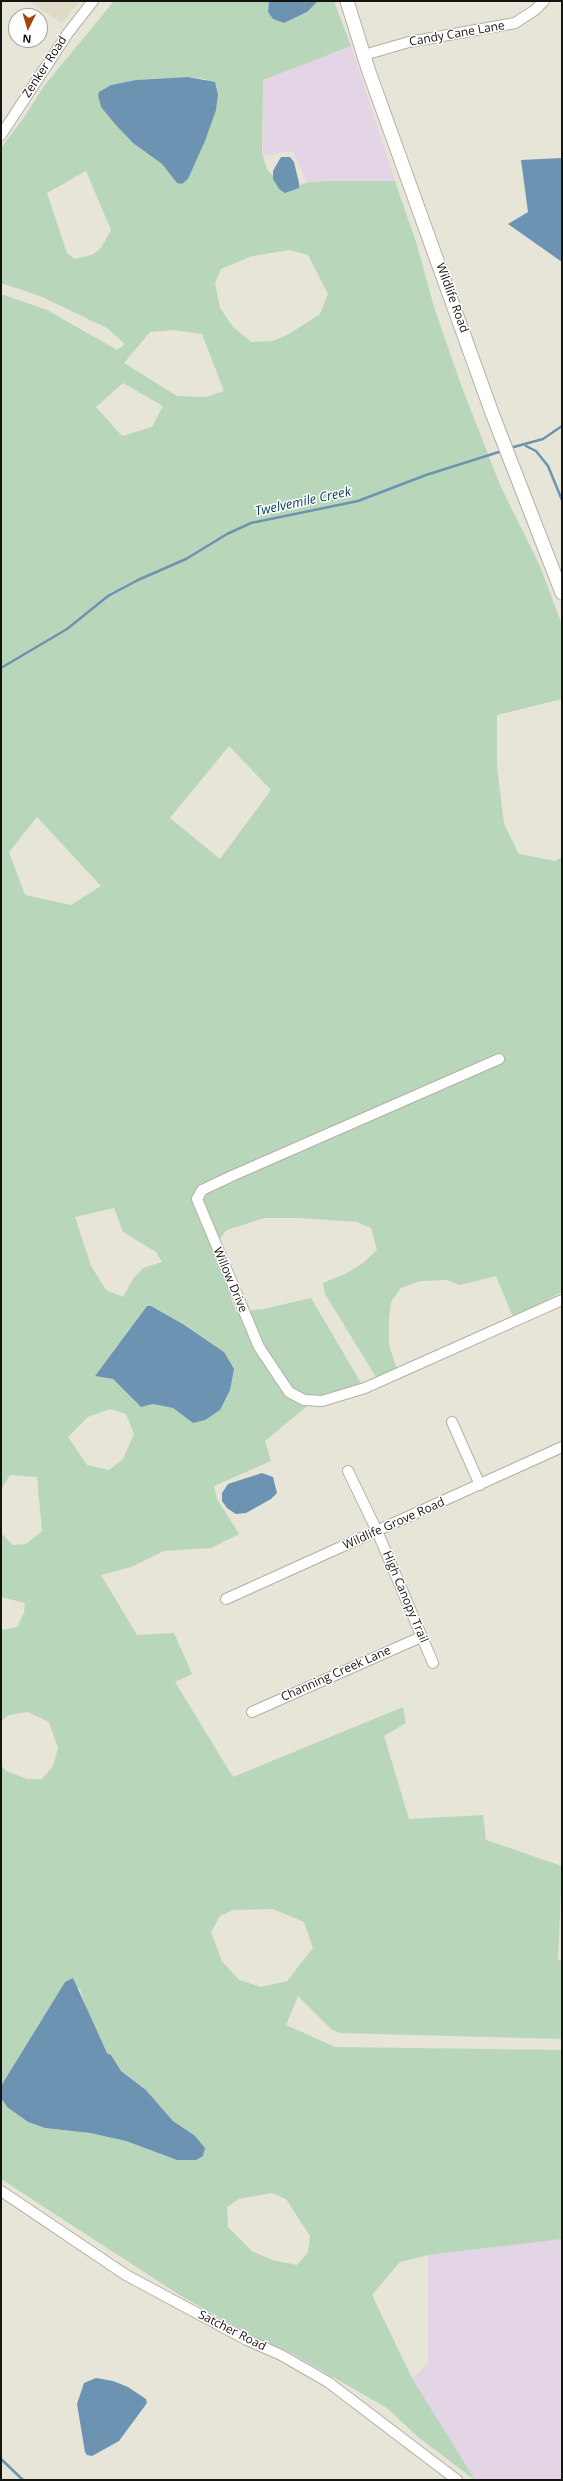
<!DOCTYPE html>
<html>
<head>
<meta charset="utf-8">
<style>
	body { margin:0 }
	#map { position:relative; width:563px; height:2481px; overflow:hidden; background:#e7e4d8; font-family:"Open Sans",sans-serif }
	canvas { display:block }
	.frame { position:absolute; inset:0; border:2px solid #151410; pointer-events:none }
	.north { position:absolute; left:8px; top:8px; width:40px; height:40px; box-sizing:border-box; background:#fff; border:1px solid #a1a19f; border-radius:50%; rotate:185deg; font-size:11px; font-weight:700; line-height:16px; text-align:center; color:#151410 }
	.north::after { content:''; display:block; margin:auto; width:14px; height:18px; background:#a74409; clip-path:polygon(50% 0,100% 100%,50% 72%,0 100%) }
</style>
</head>
<body>
<div id="map">
<canvas width="563" height="2481"></canvas>
<div class="frame"></div>
<div class="north">N</div>
</div>
<script>
const context = document.querySelector('canvas').getContext('2d');
context.lineJoin = 'round';
function fill(path, color) {
  context.fillStyle = color;
  context.fill(path, 'evenodd');
}
function shape(rows) {
  const path = new Path2D();
  for (const r of rows) {
    path.moveTo(r[0], r[1]);
    for (let i = 2; i < r.length; i += 2) path.lineTo(r[i], r[i + 1]);
  }
  return path;
}
function trace(path, color, width, dash) {
  context.strokeStyle = color;
  context.lineWidth = width;
  context.lineCap = dash ? 'butt' : 'round';
  context.setLineDash(dash || []);
  context.stroke(path);
}
function write(font, color, halo, rows, align = 'center') {
  context.font = font + ' "Open Sans",sans-serif';
  context.lineWidth = 3;
  context.setLineDash([]);
  context.textBaseline = 'middle';
  context.strokeStyle = halo;
  context.fillStyle = color;
  for (const [text, x, y, turn = 0] of rows) {
    context.save();
    context.translate(x, y);
    context.rotate((+turn || 0) * Math.PI / 180);
    context.textAlign = isNaN(turn) ? turn : align;
    if (halo) context.strokeText(text, 0, 0);
    context.fillText(text, 0, 0);
    context.restore();
  }
}
const commercial = shape([
	[351,46,395,181,307,183,293,151,263,156,263,80],
	[562,2239,562,2480,475,2480,412,2378,428,2364,428,2255]
]);
const built = shape([
	[28,1,80,1,62,23]
]);
const green = shape([
	[114,1,269,1,268,12,273,19,284,23,307,12,318,1,334,1,351,46,263,80,262,154,267,169,285,190,305,183,326,181,395,181,417,245,434,307,460,382,500,485,540,566,562,625,562,699,497,715,497,767,504,824,519,854,555,861,562,857,562,1292,513,1317,496,1276,460,1285,447,1280,421,1281,401,1288,391,1302,389,1319,389,1345,397,1369,376,1377,325,1294,323,1283,347,1273,363,1263,377,1250,371,1228,357,1222,301,1218,264,1218,227,1230,218,1240,225,1280,236,1312,263,1309,311,1298,361,1383,307,1406,265,1441,271,1461,214,1486,217,1499,239,1534,211,1548,164,1551,131,1567,101,1575,137,1635,174,1633,192,1674,175,1682,233,1777,403,1707,406,1723,384,1736,409,1819,483,1815,486,1840,562,1866,558,1960,562,1961,562,2039,340,2033,331,2029,298,1996,286,2025,335,2047,562,2050,562,2239,428,2255,400,2262,372,2295,412,2378,475,2480,418,2437,387,2408,291,2353,258,2339,181,2296,1,2179,1,2098,7,2107,28,2122,45,2128,90,2133,126,2141,177,2160,194,2135,173,2121,146,2090,121,2071,111,2055,107,2053,90,2019,80,1989,65,1982,1,2086,1,1765,6,1771,27,1779,42,1779,53,1766,58,1748,49,1722,28,1712,9,1715,1,1721,1,1630,17,1627,24,1613,25,1603,1,1597,1,1524,2,1534,13,1545,26,1544,42,1531,37,1477,10,1475,1,1490,1,294,47,310,117,350,125,344,107,328,40,296,1,283,1,148,25,116,44,86],
	[188,77,206,79,205,141,188,179,182,184,177,183,162,164,133,143,101,107,111,85,136,80],
	[86,171,111,230,101,248,92,255,74,259,67,253,47,193],
	[290,250,308,255,328,294,320,314,289,334,273,341,251,342,233,327,220,308,215,283,221,269,252,256],
	[174,330,202,334,224,391,206,397,177,396,124,363,150,332],
	[123,383,163,406,152,427,122,436,96,407],
	[229,746,271,790,220,859,170,818],
	[37,817,101,886,71,905,25,895,9,852],
	[114,1208,123,1232,156,1252,162,1262,143,1268,133,1279,123,1297,106,1290,91,1266,75,1217],
	[147,1306,151,1306,184,1324,224,1352,193,1423,173,1408,153,1404,141,1407,113,1379,95,1376],
	[110,1409,126,1414,134,1434,123,1459,109,1470,87,1465,68,1437,88,1417],
	[273,1909,304,1922,313,1948,287,1981,261,1987,239,1980,222,1961,211,1932,220,1916,233,1910],
	[272,2193,286,2199,310,2236,308,2253,297,2265,272,2260,252,2251,228,2227,227,2207,239,2199]
]);
const water = shape([
	[269,1,318,1,307,12,284,23,273,19,268,12],
	[188,77,215,82,218,95,216,110,205,141,188,179,182,184,177,183,162,164,133,143,115,124,101,107,98,95,99,92,111,85,136,80],
	[281,157,290,157,294,162,299,183,299,188,285,193,279,189,273,179,273,171],
	[562,158,562,262,508,224,528,212,521,160],
	[147,1306,151,1306,183,1324,224,1352,234,1369,230,1390,220,1410,205,1420,193,1423,173,1408,153,1404,141,1407,113,1379,95,1376],
	[262,1473,273,1477,277,1493,271,1499,246,1513,236,1514,227,1508,222,1501,222,1493,228,1484],
	[73,1978,107,2053,111,2055,121,2071,146,2090,173,2121,194,2135,205,2148,203,2156,196,2160,177,2160,126,2141,90,2133,45,2128,28,2122,7,2107,1,2098,1,2086,65,1982],
	[96,2378,113,2381,128,2387,146,2399,147,2403,119,2441,92,2456,87,2455,85,2452,77,2404,84,2383]
]);
const stream = shape([
	[526,446,536,451,548,466,562,500],
	[510,448,543,439,562,426],
	[1,668,67,629,108,596,138,580,186,559,227,534,251,523,358,501,426,475,502,451],
	[1,2459,23,2480]
]);
const minor = shape([
	[364,55,409,42,515,23,535,10,544,1],
	[1,135,68,33,93,1],
	[499,1059,234,1175,202,1190,197,1199,259,1347,289,1392,304,1400,322,1401,365,1388,562,1300],
	[452,1422,480,1485],
	[348,1471,377,1531,433,1663],
	[226,1599,562,1447],
	[252,1712,421,1637],
	[1,2191,126,2275,247,2340,281,2355,328,2382,457,2480]
]);
const tertiary = shape([
	[347,1,368,69,492,413,562,593]
]);
const streetNames = [
	["Candy Cane Lane",457,34,-10],
	["Zenker Road",45,67,-57],
	["Wildlife Road",452,298,70],
	["Willow Drive",230,1280,67],
	["Wildlife Grove Road",394,1524,-24],
	["High Canopy Trail",405,1597,67],
	["Channing Creek Lane",336,1674,-24],
	["Satcher Road",232,2331,27]
];
const waterNames = [
	["Twelvemile Creek",303,502,-12]
];
fill(commercial, '#e3d4e6');
fill(built, '#dfd9c6');
fill(green, '#b8d6ba');
fill(water, '#6c94b2');
trace(stream, '#6c94b2', 2.5);
trace(minor, '#b3b0a5', 12);
trace(tertiary, '#b3b0a5', 15);
trace(minor, '#fff', 10);
trace(tertiary, '#fff', 13);
write('12px', '#151410', '#fff', streetNames);
write('italic 13px', '#043a58', '#fff', waterNames);
</script>
</body>
</html>
